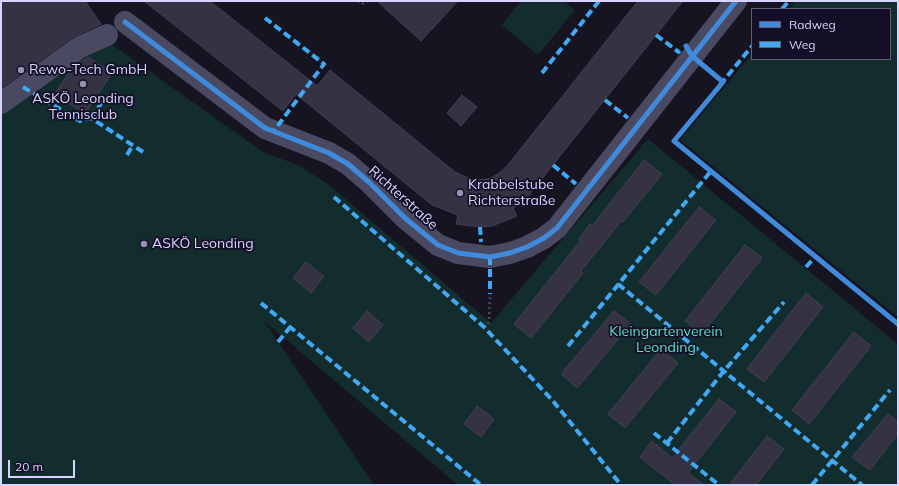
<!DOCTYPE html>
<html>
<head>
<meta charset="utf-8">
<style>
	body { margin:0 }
	#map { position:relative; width:899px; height:486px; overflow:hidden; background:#161421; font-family:Mulish,sans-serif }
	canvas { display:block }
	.frame { position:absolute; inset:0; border:2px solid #d9d4ff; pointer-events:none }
	.legend { position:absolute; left:751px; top:8px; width:140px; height:52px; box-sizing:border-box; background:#130f26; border:1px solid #625e7d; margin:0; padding:5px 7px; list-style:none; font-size:12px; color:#d9d4ff }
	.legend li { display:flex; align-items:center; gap:8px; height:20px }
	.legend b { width:20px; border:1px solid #625e7d }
	.scale { position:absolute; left:8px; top:460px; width:67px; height:18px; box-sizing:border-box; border:2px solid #d9d4ff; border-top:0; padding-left:5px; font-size:12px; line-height:14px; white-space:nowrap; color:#d9d4ff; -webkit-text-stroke:3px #130f26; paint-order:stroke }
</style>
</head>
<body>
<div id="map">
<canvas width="899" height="486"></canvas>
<div class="frame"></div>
<ul class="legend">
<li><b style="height:5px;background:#408adc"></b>Radweg</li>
<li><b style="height:5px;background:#3fa9f5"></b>Weg</li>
</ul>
<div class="scale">20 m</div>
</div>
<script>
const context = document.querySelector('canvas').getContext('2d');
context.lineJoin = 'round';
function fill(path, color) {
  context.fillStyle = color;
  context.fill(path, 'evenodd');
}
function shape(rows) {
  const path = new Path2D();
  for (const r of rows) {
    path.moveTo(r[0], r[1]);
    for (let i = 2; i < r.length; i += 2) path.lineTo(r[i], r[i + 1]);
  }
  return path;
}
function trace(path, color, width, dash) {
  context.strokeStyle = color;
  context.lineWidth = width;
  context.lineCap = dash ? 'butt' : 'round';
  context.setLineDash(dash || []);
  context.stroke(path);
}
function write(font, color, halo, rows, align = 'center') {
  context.font = font + ' Mulish,sans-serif';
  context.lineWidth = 3.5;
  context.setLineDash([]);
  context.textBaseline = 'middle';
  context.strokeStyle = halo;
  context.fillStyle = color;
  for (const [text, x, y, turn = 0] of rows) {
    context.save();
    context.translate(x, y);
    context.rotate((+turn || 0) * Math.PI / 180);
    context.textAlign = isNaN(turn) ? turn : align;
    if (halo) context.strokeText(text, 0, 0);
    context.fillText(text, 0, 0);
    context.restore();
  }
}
const green = shape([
	[521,1,564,1,575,10,538,55,502,25],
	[795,1,898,1,898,317,680,140,752,54,752,59,890,59,890,9,789,9],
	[110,43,263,152,298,165,328,184,491,323,648,139,898,344,898,485,458,485,264,321,374,485,1,485,1,112,85,49]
]);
const building = shape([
	[1,1,85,1,101,24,73,37,1,88,1,1],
	[144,1,210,1,317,86,330,70,455,172,466,177,477,180,488,179,498,174,507,166,638,1,683,1,529,195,513,209,517,216,492,226,480,227,456,224,458,215,432,205,296,94,283,111,144,1],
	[377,1,458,1,421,41,377,1],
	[88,57,112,73,85,114,55,94,72,68,88,57],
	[462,95,477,107,461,126,447,113,462,95],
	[644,160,662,174,623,222,622,220,581,271,583,273,531,338,514,324,581,240,579,239,590,224,592,226,644,160],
	[699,207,716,220,656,295,639,282,699,207],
	[745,245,762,258,702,334,685,321,745,245],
	[306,262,324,276,311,293,293,278,306,262],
	[806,293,823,307,764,382,747,369,806,293],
	[367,311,383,325,369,342,353,328,367,311],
	[614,311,631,324,577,388,561,374,614,311],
	[854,332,871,346,809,424,792,410,854,332],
	[661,349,678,363,625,428,608,414,661,349],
	[719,399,736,412,688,473,704,485,675,485,640,457,652,441,672,458,719,399],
	[477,406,494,419,481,437,464,424,477,406],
	[888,414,898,422,898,434,870,470,852,457,888,414],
	[767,436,784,449,756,485,729,485,767,436]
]);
const path = shape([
	[358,1,362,4,368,1],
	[484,327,489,322,490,294]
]);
const minor = shape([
	[125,22,265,128,329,153,348,164,370,183,406,219,438,245,458,253,490,257,510,253,527,247,544,238,557,228,736,1],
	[1,103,80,47,107,35]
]);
const quiet = shape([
	[782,9,789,1],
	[265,18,324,64,273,132],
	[656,35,680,53],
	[542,73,599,1],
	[720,85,752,46],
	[23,87,80,121,91,118,143,152],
	[605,100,628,118],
	[91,118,103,101],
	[127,155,133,145],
	[553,165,576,184],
	[334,197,484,327,553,401,621,485],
	[480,227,481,242],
	[490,257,490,294],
	[806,267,815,257],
	[618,284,862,485],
	[261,303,481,485],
	[278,342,291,326],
	[568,346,711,171],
	[654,433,719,485],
	[667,443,723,372,784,302],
	[812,485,890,390]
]);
const cycleway = shape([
	[125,22,265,128,329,153,348,164,370,183,406,219,438,245,458,253,490,257,510,253,527,247,544,238,557,228,736,1],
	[686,46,692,56,723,82,674,141,898,324]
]);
const markers = [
	[21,70,4,"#9591b1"],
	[83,84,4,"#9591b1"],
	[460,193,4,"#9591b1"],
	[144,244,4,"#9591b1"]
];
const poiNames = [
	["Rewo-Tech GmbH",29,70],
	["ASKÖ Leonding",83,99,"center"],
	["Tennisclub",83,115,"center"],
	["Krabbelstube",468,185],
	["Richterstraße",468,201],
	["ASKÖ Leonding",152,244]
];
const streetNames = [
	["Richterstraße",403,198,42]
];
const parkNames = [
	["Kleingartenverein",666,332],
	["Leonding",666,348]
];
fill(green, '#132c2d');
fill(building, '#343243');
trace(building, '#433f54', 1);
trace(path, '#44505f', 2.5, [2, 3]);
trace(minor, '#4a4962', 22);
trace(quiet, '#3fa9f5', 4, [8, 4]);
trace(cycleway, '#408adc', 5);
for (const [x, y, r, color] of markers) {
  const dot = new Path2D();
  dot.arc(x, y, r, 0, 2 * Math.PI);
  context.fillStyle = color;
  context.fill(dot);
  trace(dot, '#130f26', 1.5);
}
write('14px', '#d9d4ff', '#130f26', poiNames, 'left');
write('14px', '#d9d4ff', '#130f26', streetNames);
write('14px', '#5fe0c0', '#130f26', parkNames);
</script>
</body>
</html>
